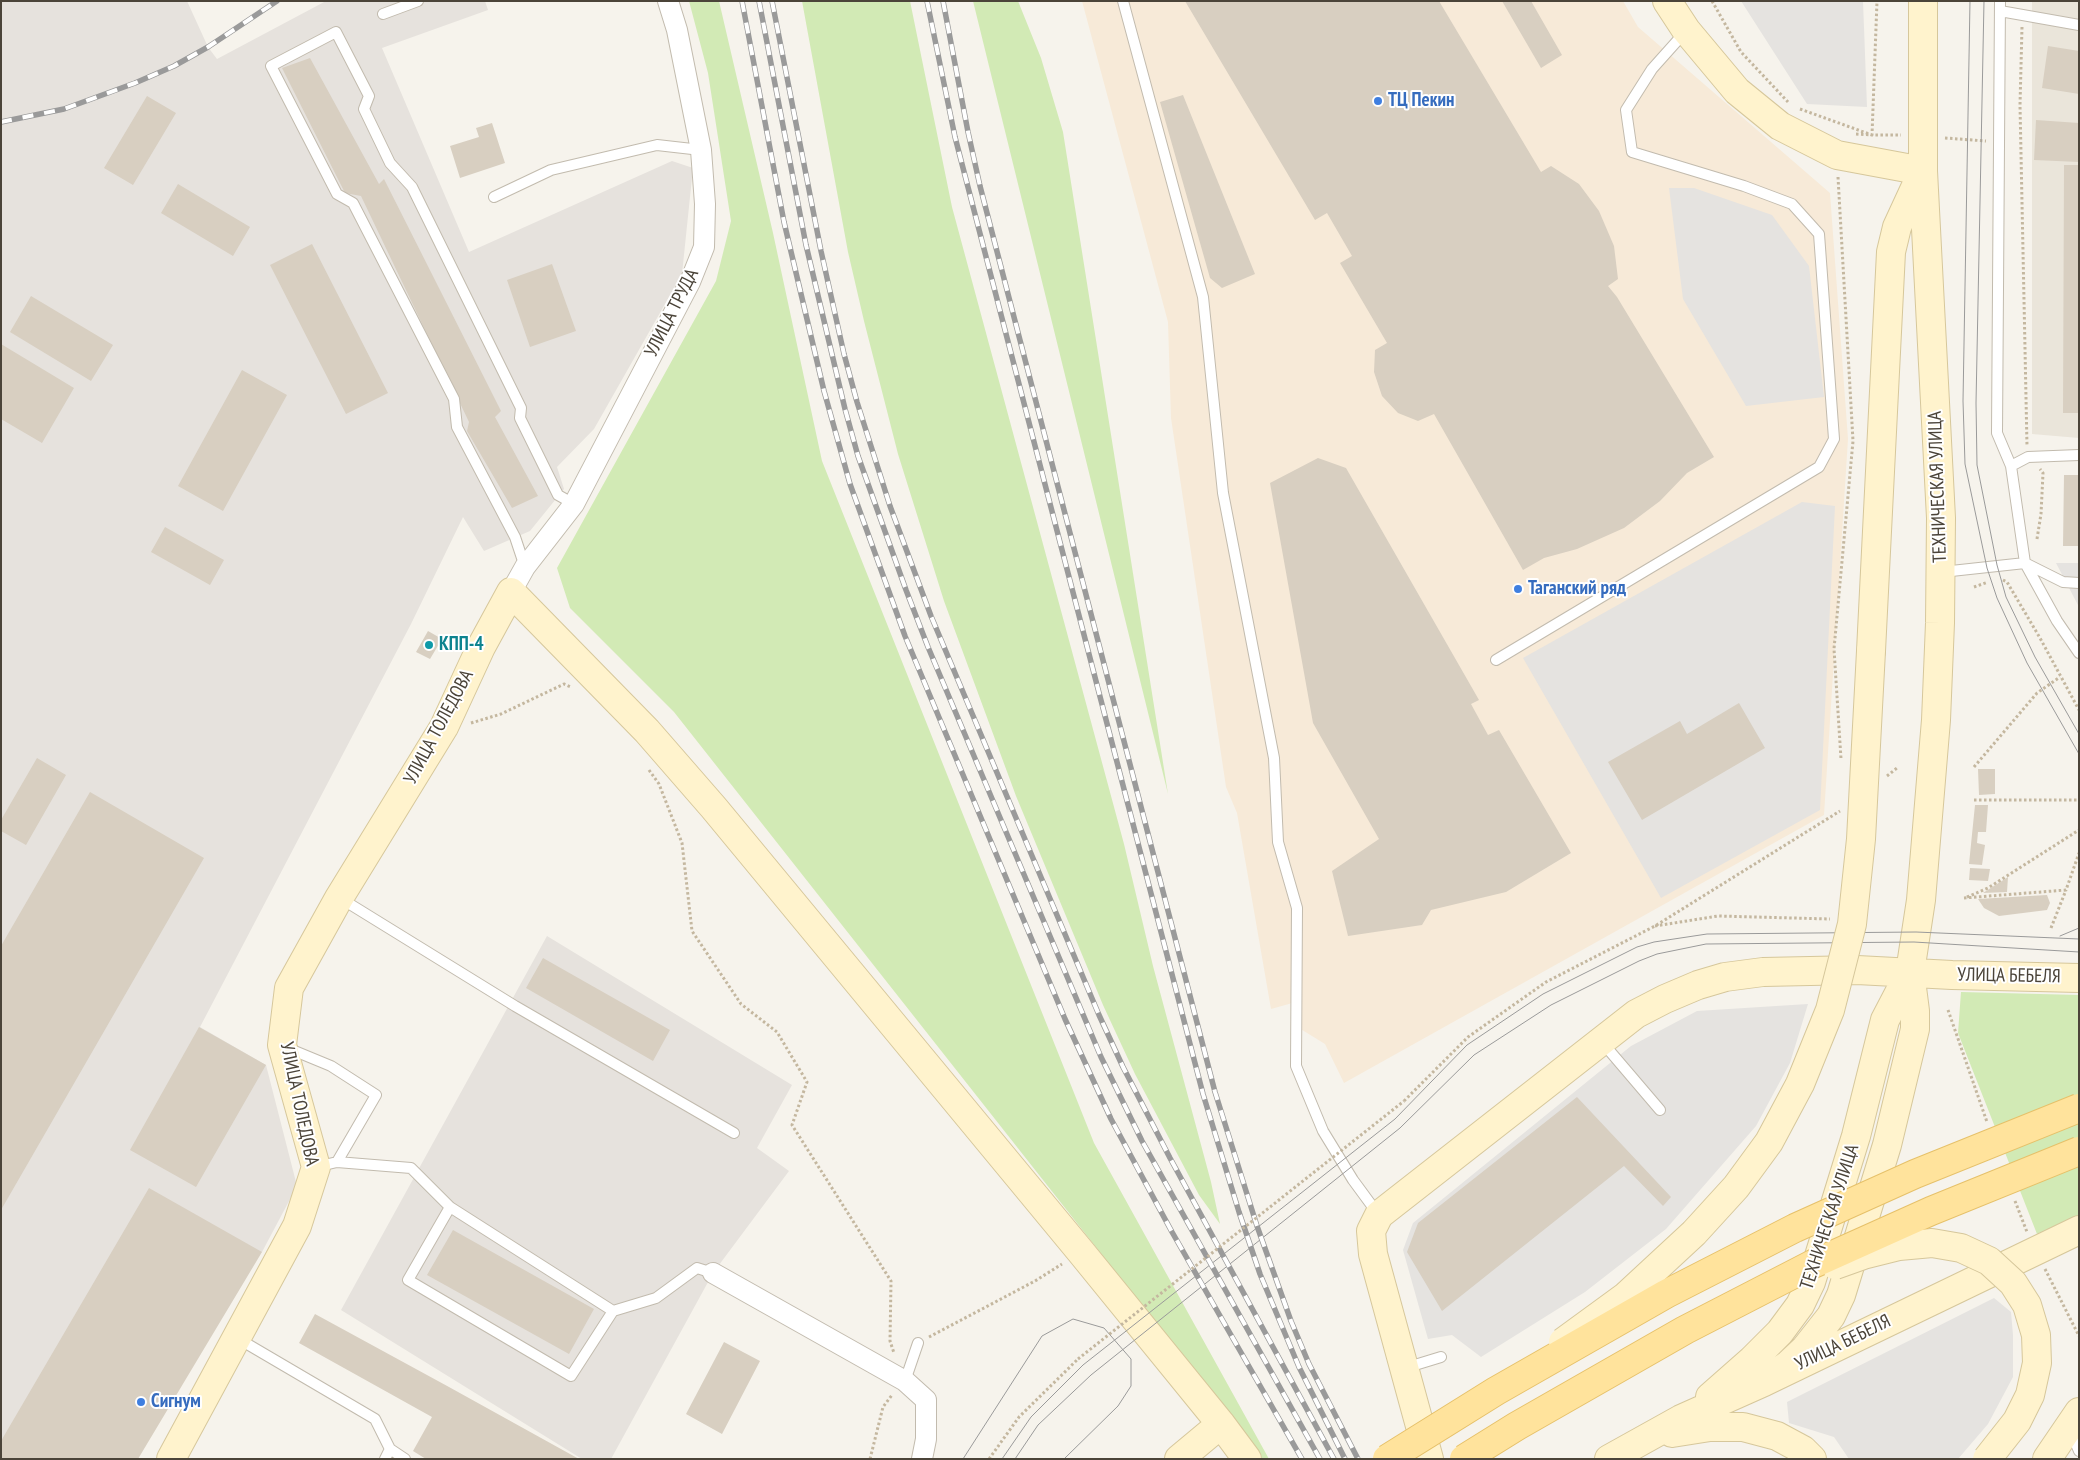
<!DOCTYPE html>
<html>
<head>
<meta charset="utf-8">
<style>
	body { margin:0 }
	#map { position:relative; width:2080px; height:1460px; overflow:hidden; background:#f6f3ec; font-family:"PT Sans Narrow",sans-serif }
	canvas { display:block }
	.frame { position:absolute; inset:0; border:2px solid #4b4439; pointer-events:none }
</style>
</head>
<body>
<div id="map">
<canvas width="2080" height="1460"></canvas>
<div class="frame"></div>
</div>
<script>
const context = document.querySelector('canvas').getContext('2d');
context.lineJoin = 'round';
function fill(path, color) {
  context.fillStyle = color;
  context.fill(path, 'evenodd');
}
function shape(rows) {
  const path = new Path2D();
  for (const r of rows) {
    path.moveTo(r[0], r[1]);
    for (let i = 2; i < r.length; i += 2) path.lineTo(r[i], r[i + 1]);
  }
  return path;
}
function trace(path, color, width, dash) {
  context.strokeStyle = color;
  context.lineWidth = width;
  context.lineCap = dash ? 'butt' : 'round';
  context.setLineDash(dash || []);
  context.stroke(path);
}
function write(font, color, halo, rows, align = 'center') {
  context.font = font + ' "PT Sans Narrow",sans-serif';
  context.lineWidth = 4;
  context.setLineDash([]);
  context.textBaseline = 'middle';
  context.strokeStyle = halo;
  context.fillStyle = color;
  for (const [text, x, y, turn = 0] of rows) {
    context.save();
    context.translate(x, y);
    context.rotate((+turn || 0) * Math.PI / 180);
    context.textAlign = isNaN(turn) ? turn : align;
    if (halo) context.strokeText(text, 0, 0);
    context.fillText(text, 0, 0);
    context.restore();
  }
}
const residential = shape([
	[2032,1,2079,1,2079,438,2032,434]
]);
const commercial = shape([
	[1082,1,1623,1,1638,27,1830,193,1848,439,1824,815,1344,1083,1325,1044,1299,1028,1296,1002,1271,1009,1237,813,1226,787,1171,418,1168,322]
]);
const industrial = shape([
	[1,1,187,1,208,47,217,59,326,1,485,1,488,10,382,48,469,252,672,161,693,168,682,274,594,429,557,467,564,489,530,531,484,551,463,517,411,624,200,1027,266,1065,297,1186,262,1252,1,1459],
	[547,936,792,1085,757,1148,789,1171,713,1273,611,1459,582,1459,341,1310]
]);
const green = shape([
	[689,1,719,1,773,233,822,461,1094,1143,1269,1459,1263,1459,674,712,570,608,557,568,716,281,731,221,708,73],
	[802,1,910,1,952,207,1124,844,1153,966,1211,1182,1220,1224,1199,1195,1135,1074,1103,1005,1016,796,944,601,898,454,864,321,848,252],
	[973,1,1018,1,1041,58,1063,132,1168,794],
	[1961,992,2079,995,2079,1215,2037,1234,1958,1033]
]);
const parking = shape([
	[1741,1,1863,1,1867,107,1807,104],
	[1669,188,1694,188,1772,215,1809,266,1824,397,1746,406,1683,299],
	[1802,502,1835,506,1820,810,1661,898,1523,658],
	[2056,563,2079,563,2079,607],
	[1808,1004,1790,1063,1756,1126,1666,1229,1585,1292,1481,1357,1452,1335,1428,1339,1403,1250,1413,1223,1631,1046,1697,1011],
	[1994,1298,2011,1312,2013,1335,2013,1377,1988,1424,1958,1459,1849,1459,1834,1437,1789,1423,1787,1402]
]);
const building = shape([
	[1185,1,1439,1,1541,172,1551,166,1579,184,1599,211,1614,246,1618,279,1608,286,1617,297,1714,457,1687,473,1660,501,1624,528,1577,549,1544,558,1523,570,1434,414,1418,421,1398,413,1382,396,1374,372,1375,350,1387,343,1340,263,1352,256,1327,213,1315,220],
	[1502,1,1531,1,1562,55,1541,68],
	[2048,46,2079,51,2079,94,2042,88],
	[310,58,379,184,384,179,501,411,495,417,538,496,512,508,467,431,469,422,361,196,345,193,282,68],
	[1183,95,1255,274,1222,288,1210,278,1160,102],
	[147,96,176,113,133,185,104,168],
	[2036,120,2079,123,2079,162,2034,160],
	[492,123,505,163,460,178,450,146,479,137,476,128],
	[2064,165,2079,165,2079,413,2063,413],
	[178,184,250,227,233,256,161,213],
	[312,244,388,393,346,414,270,265],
	[552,264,576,331,530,347,507,280],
	[31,296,113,345,91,381,10,332],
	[1,344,74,388,42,443,1,419],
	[242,370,287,395,223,511,178,486],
	[1318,458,1346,468,1479,700,1471,704,1488,735,1499,730,1571,853,1506,892,1431,910,1422,925,1348,936,1332,871,1379,839,1313,723,1270,483],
	[2064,475,2079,475,2079,546,2063,546],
	[165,527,224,560,210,585,151,552],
	[428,631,442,639,430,659,416,652],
	[1739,703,1765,748,1642,820,1608,762,1680,721,1687,734],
	[37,758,66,775,26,845,1,831,1,820],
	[1978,769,1995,769,1995,794,1979,795],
	[90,792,204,858,1,1210,1,946],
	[1975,805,1988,805,1986,832,1978,832,1977,843,1985,845,1982,865,1969,864],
	[1970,868,1990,869,1988,881,1969,880],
	[2008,877,2007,892,1983,893],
	[2047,895,2050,903,2047,910,1999,916,1984,908,1978,899],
	[543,958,670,1030,653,1061,526,988],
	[199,1027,266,1065,196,1187,130,1150],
	[1577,1097,1671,1197,1663,1206,1624,1166,1442,1311,1407,1252,1418,1223],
	[149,1188,262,1252,138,1459,1,1459,1,1441],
	[453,1230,594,1309,569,1354,427,1275],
	[315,1314,449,1387,579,1459,426,1459,413,1451,432,1417,299,1343],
	[724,1342,760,1361,722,1434,686,1414]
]);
const path = shape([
	[1712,1,1741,52,1788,102],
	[2022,27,2020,105,2027,446],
	[1800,109,1872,135,1901,135],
	[1856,134,1872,135,1877,1],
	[1945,138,1986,141],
	[1838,177,1853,441,1834,649,1841,759],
	[2037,539,2041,514,2043,473,2040,469],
	[2003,580,2007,582,2040,638,2079,710],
	[1974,587,1988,582],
	[471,723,501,714,564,684,571,687],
	[1974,767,2037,693,2060,677],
	[649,770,659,784,682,843,692,931,741,1004,777,1032,807,1082,792,1125,891,1281,890,1341,894,1353],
	[1887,776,1897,768],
	[1974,800,2079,800],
	[1967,897,1988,888,2079,830],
	[1964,898,2066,890,2079,853],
	[1655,926,1718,916,1830,919],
	[2051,928,2066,890],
	[1948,1010,1987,1122],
	[1404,1101,1468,1037,1546,982,1655,926,1840,811],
	[2015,1201,2027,1232],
	[2045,1269,2079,1336],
	[929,1337,1035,1281,1062,1264],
	[870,1459,883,1407,892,1395],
	[989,1459,1019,1417,1078,1359]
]);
const lane = shape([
	[1123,1,1203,297,1223,493,1274,758,1278,842,1297,908,1296,1066,1323,1131,1353,1180,1378,1214],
	[2000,1,1997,433,2011,466,2025,563,2057,621,2079,653],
	[2000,11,2079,25],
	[383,14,418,1],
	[494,197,551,170,657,145,701,150],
	[2011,466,2028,457,2079,455],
	[525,567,515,537,457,427,454,399,353,203,337,194,271,66,336,32,369,96,364,109,390,163,412,187,521,408,520,418,558,495,574,504],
	[1942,572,2025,563,2063,582,2079,583],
	[1496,660,1819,467,1834,439,1819,234,1792,204,1744,186,1632,152,1626,110,1652,69,1686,31],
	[340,898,515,1006,734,1133],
	[1602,1042,1660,1110],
	[285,1047,331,1066,376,1095,337,1162],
	[316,1167,337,1162,411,1168,450,1207,613,1311,656,1298,697,1268,713,1273],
	[450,1207,408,1280,571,1376,613,1311],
	[237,1338,375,1419,390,1449,385,1459],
	[1405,1368,1441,1357],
	[905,1381,918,1343],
	[2070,1430,2079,1451],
	[390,1449,405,1459]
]);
const street = shape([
	[511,592,525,567,574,504,690,282,704,247,705,204,701,150,677,30,668,1],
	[713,1273,905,1381,926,1400,926,1439,922,1459]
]);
const secondary = shape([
	[1667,1,1686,30,1737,91,1780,126,1837,155,1923,171],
	[1871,651,1891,252,1897,227,1921,175],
	[1764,1382,1789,1364,1805,1349,1831,1316,1841,1295,1887,1145,1915,1029,1915,1011,1910,972,1921,900,1936,720,1940,623,1941,518,1923,171,1923,1],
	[1710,1397,1752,1360,1780,1332,1800,1305,1811,1282,1856,1136,1885,1020,1910,972],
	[1672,1433,1710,1427,1743,1427,1777,1436,1803,1450,1812,1459],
	[171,1459,297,1226,316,1167,282,1045,289,988,339,898,444,727,481,647,511,592,647,731,714,808,1081,1252,1221,1424,1247,1459],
	[1179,1459,1221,1424],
	[1429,1459,1373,1254,1371,1231,1379,1215,1636,1014,1665,999,1698,985,1725,977,1763,972,1857,970,1952,975,2079,978],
	[1609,1459,1681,1419,1764,1382,2079,1230],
	[2047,1459,2079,1412]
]);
const tram = shape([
	[1970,1,1963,401,1965,464,1987,568,1997,598,2027,663,2079,754],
	[1984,1,1976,403,1977,465,1997,565,2006,597,2035,657,2079,734],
	[2060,936,2079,928],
	[963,1459,1042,1336,1073,1319,1104,1328,1131,1359,1131,1386,1118,1406,1064,1459],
	[1002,1459,1031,1417,1083,1365,1395,1119,1467,1045,1543,994,1637,947,1654,942,1707,934,1916,932,2079,939],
	[1015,1459,1038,1425,1091,1375,1400,1128,1474,1055,1551,1005,1639,961,1657,954,1706,944,1914,942,2079,952]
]);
const rail = shape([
	[742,1,784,222,824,391,850,484,905,636,1065,1019,1111,1119,1172,1232,1302,1459],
	[759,1,806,245,845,409,858,456,906,590,928,647,1101,1057,1142,1141,1320,1459],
	[772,1,821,251,844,354,857,402,890,506,931,616,1099,1015,1123,1067,1170,1158,1334,1459],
	[927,1,955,137,1203,1094,1239,1212,1260,1274,1299,1367,1345,1459],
	[943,1,968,132,980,186,1215,1092,1257,1226,1291,1321,1309,1364,1358,1459],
	[1,122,64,109,135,83,174,66,208,47,277,1]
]);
const pathBridge = shape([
	[1078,1359,1404,1101]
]);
const secondaryBridge = shape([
	[1835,1265,1863,1255,1899,1246,1932,1243,1961,1248,1989,1261,2013,1283,2027,1305,2036,1335,2037,1363,2030,1395,2017,1421,1987,1459],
	[1563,1342,1626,1296,1694,1233,1736,1187,1769,1142,1800,1084,1830,1010,1852,924,1861,839,1871,651]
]);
const primaryBridge = shape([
	[1387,1459,1496,1391,1666,1294,1795,1228,1915,1174,2079,1108],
	[1464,1459,1517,1426,1685,1330,1813,1264,1931,1211,2079,1151]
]);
const markers = [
	[1378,101,5,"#3f7fe0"],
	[1518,589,5,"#3f7fe0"],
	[429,645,5,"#0f9aa8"],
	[141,1402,5,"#3f7fe0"]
];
const shopNames = [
	["ТЦ Пекин",1388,101],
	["Таганский ряд",1528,589],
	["Сигнум",151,1402]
];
const streetNames = [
	["УЛИЦА ТРУДА",672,313,-63],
	["ТЕХНИЧЕСКАЯ УЛИЦА",1938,487,-92],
	["УЛИЦА ТОЛЕДОВА",439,727,-62],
	["УЛИЦА БЕБЕЛЯ",2009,976,1],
	["УЛИЦА ТОЛЕДОВА",299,1104,78],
	["ТЕХНИЧЕСКАЯ УЛИЦА",1830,1217,-72],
	["УЛИЦА БЕБЕЛЯ",1843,1343,-26]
];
const cultureNames = [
	["КПП-4",439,645]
];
fill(residential, '#eae5da');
fill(commercial, '#f7ead8');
fill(industrial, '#e6e2dd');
fill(green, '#d2eab5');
fill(parking, '#e5e3e0');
fill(building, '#d8cfc1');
trace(lane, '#c2bbae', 12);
trace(street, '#c2bbae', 22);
trace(secondary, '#d6c79b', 30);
trace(path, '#c4b79f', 3, [2.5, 2.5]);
trace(lane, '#fff', 10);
trace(street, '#fff', 20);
trace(secondary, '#fff3cd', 28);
trace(tram, '#9a9a9a', 1);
trace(rail, '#9a9a9a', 5.5);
trace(rail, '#fff', 4, [11]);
trace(secondaryBridge, '#d6c79b', 30, []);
trace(primaryBridge, '#e6c16a', 30, []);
trace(pathBridge, '#c4b79f', 3, [2.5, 2.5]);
trace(secondaryBridge, '#fff3cd', 28);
trace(primaryBridge, '#ffe39c', 28);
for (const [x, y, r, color] of markers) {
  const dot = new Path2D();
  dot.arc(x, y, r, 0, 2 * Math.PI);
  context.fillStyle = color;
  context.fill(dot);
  trace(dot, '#fff', 2);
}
write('bold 19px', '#366cbe', '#fff', shopNames, 'left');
write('19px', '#4b4439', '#fff', streetNames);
write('bold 19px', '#0d838f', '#fff', cultureNames, 'left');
</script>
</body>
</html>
